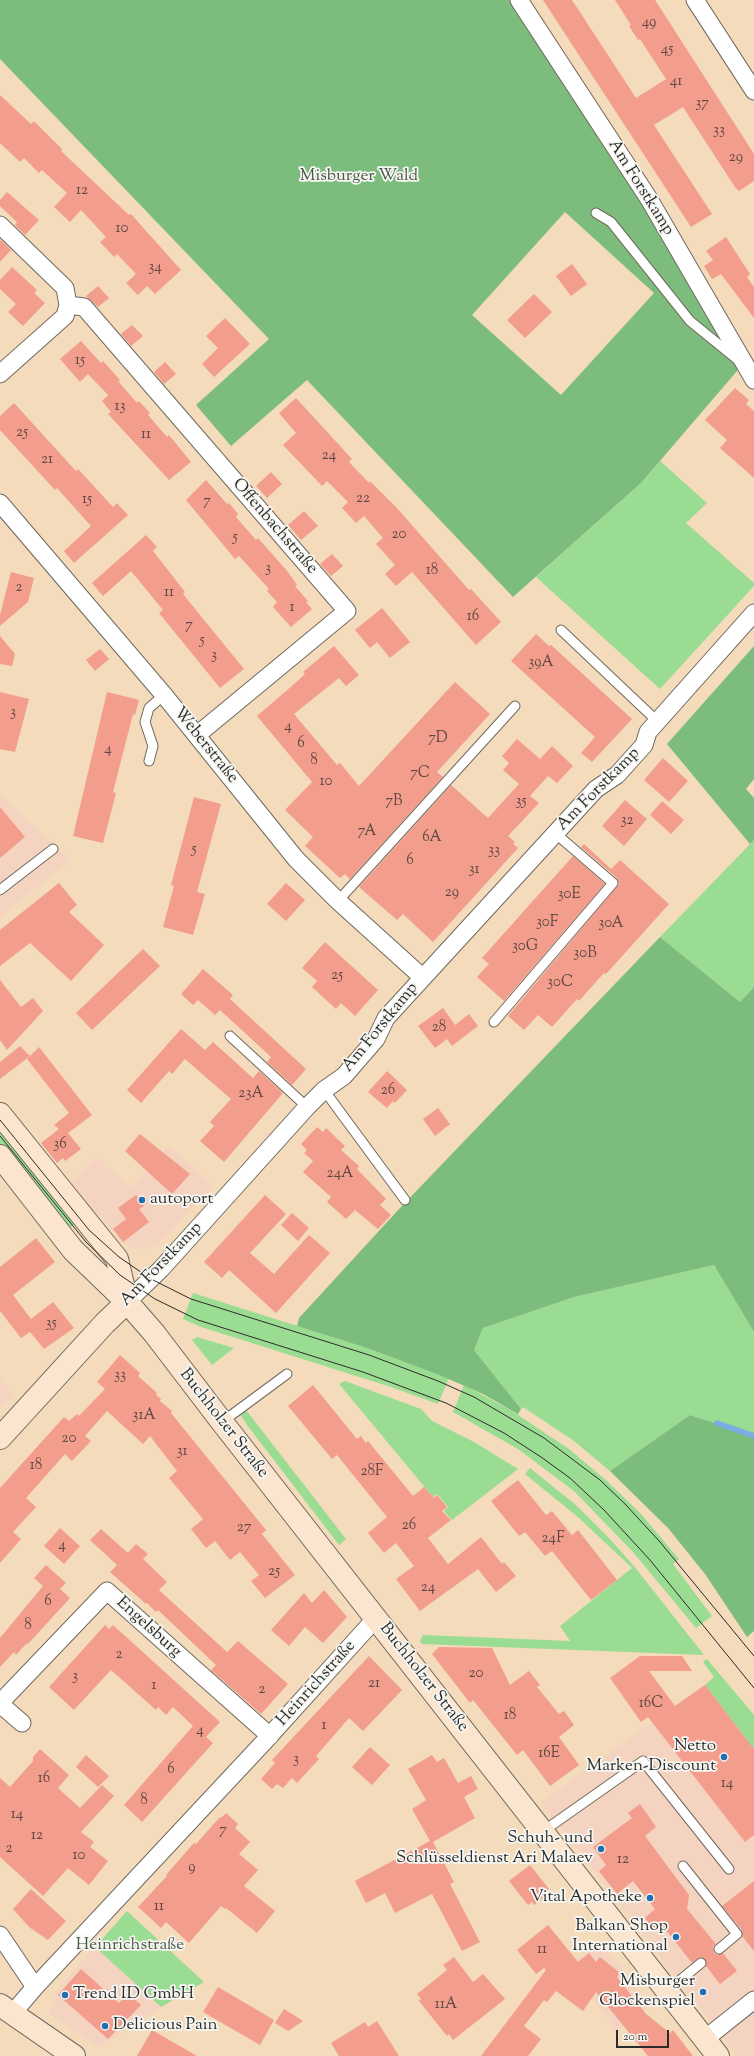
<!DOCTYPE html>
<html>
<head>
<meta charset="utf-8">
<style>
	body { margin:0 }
	#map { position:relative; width:754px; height:2056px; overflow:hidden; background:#f3dbbc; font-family:"Sorts Mill Goudy",serif }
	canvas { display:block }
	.scale { position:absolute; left:616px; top:2030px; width:53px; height:18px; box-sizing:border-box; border:2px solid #2b2b2b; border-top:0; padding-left:5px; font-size:12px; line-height:14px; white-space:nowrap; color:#2b2b2b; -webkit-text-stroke:3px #f6f6f2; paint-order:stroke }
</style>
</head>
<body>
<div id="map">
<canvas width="754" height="2056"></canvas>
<div class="scale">20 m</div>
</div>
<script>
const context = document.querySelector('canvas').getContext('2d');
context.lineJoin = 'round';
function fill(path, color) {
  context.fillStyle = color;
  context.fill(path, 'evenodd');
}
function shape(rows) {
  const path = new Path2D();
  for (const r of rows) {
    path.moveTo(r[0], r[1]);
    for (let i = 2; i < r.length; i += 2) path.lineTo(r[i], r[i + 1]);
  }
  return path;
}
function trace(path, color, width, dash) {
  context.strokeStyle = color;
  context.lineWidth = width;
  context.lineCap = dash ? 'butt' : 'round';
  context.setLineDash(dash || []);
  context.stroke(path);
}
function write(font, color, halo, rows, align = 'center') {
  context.font = font + ' "Sorts Mill Goudy",serif';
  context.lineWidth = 3.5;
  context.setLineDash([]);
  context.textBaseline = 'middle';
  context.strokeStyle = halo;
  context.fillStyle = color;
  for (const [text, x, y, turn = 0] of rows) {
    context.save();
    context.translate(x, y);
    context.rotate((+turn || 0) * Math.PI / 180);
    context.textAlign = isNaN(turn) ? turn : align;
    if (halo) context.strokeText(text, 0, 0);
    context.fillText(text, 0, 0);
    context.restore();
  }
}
const built = shape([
	[0,794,70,860,0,917],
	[169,1146,213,1186,158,1244,147,1249,132,1249,122,1242,104,1219,93,1211,71,1184,96,1157,131,1188],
	[0,1379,14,1396,0,1407],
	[711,1680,754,1731,754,2056,737,2056,541,1802],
	[601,1942,650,2006,617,2031,568,1966],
	[95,1947,161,2007,98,2047,49,2013,57,1991]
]);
const green = shape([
	[660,461,707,503,686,523,754,583,754,586,660,689,536,577,641,483],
	[754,840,754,987,740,1002,660,937],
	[0,1126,77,1223,68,1229,0,1144],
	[714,1265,754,1332,754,1436,690,1415,610,1471,574,1441,523,1407,521,1409,474,1350,483,1328,574,1297],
	[193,1293,367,1348,449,1378,438,1404,391,1387,201,1327,183,1319],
	[197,1337,234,1348,212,1365,192,1340],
	[345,1381,421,1409,432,1421,474,1442,518,1469,452,1520,444,1511,448,1507,437,1494,433,1497,339,1384],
	[464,1385,518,1414,518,1415,569,1449,608,1482,641,1514,679,1559,673,1564,712,1616,696,1628,633,1552,574,1491,518,1449,453,1412],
	[246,1410,346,1539,339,1545,247,1425,240,1414],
	[530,1468,576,1505,608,1537,634,1566,704,1655,422,1644,420,1641,423,1635,570,1641,560,1626,632,1568,579,1518,525,1474],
	[707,1659,754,1715,754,1749,705,1685,714,1677,703,1662],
	[127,1911,204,1982,161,2007,95,1947]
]);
const forest = shape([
	[0,0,515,0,743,364,641,483,513,597,307,380,231,446,196,405,269,339,0,59],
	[565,212,654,293,561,395,472,315],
	[754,646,754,779,746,789,754,798,754,840,750,844,667,744],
	[660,937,740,1002,754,987,754,1332,714,1265,574,1297,483,1328,474,1350,521,1409,518,1414,483,1394,437,1374,367,1348,297,1326,299,1318,400,1208],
	[690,1415,754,1436,754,1631,747,1637,705,1574,668,1528,610,1471]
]);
const stream = shape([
	[717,1423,754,1436]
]);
const building = shape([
	[543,0,572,0,636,98,666,79,640,39,638,40,629,26,631,25,615,0,655,0,754,154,754,181,739,191,735,187,683,107,654,125,712,214,691,227],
	[0,95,31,124,34,121,62,149,61,151,129,215,131,214,181,270,155,294,147,286,138,295,126,283,136,274,117,254,114,257,100,242,106,237,81,210,70,222,54,207,67,193,42,170,39,173,24,158,20,162,0,143],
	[7,192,39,220,25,235,15,225,17,222,0,206,0,200],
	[726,237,750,274,747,277,754,287,754,318,721,274,712,279,704,266,713,260,706,251],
	[1,240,11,250,0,262,0,241],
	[572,264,587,284,571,296,556,276],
	[12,267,37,290,34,293,45,303,23,326,8,312,16,304,0,289,0,280],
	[98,286,109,298,98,307,86,296],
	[534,294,552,312,525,338,507,320],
	[225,318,250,344,214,377,202,364,218,348,206,336],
	[132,325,143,336,131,346,121,334],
	[81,341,101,363,103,361,120,380,118,381,137,403,139,401,150,413,148,415,167,437,169,435,191,462,169,480,108,414,111,412,102,401,108,395,88,374,80,382,60,359],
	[165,362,176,374,164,384,154,372],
	[735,388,749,400,746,404,754,411,754,478,720,448,727,440,705,420],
	[296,398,352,459,349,462,369,483,370,481,396,507,469,590,471,589,501,622,476,645,412,572,396,586,385,574,395,565,376,544,383,538,364,516,356,523,342,508,348,502,327,481,322,486,283,445,296,433,279,413],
	[14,403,76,471,78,469,113,507,117,503,128,515,74,563,64,551,91,526,57,488,55,490,0,430,0,416],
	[271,472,282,484,267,498,256,486],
	[206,480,227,504,229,503,238,514,236,517,256,540,258,538,288,572,297,585,295,586,308,601,306,602,312,609,291,627,273,607,277,602,267,591,269,589,239,556,235,559,186,500],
	[304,511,318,526,301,540,288,525],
	[146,535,157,547,153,551,185,592,183,594,244,669,220,688,159,613,163,610,131,571,103,596,92,583],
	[332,554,343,566,331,576,320,564],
	[11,572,34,578,28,602,0,626,0,615],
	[382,608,410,642,390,658,377,642,370,648,355,630],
	[536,634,549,646,551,645,632,719,592,762,581,753,595,737,511,661],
	[0,636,15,654,12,666,0,664],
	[334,646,359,675,346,686,339,678,294,714,337,765,340,763,359,786,455,682,490,714,437,772,443,777,350,879,345,874,340,878,305,846,313,837,285,810,312,782,257,716,293,685,305,674,303,672],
	[100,649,109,659,95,671,86,660],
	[0,692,29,699,15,752,0,749],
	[107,692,139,700,135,715,133,714,113,792,116,793,103,843,73,836],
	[517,739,540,759,552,746,573,766,557,783,548,776,530,796,539,803,508,836,515,842,513,844,518,848,433,942,403,914,397,920,359,887,451,785,488,818,519,784,503,770,509,763,502,756],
	[663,758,688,781,669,802,644,780],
	[194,797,221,804,197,892,205,894,193,935,163,927,174,886,171,885],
	[625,800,647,819,624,846,602,826],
	[662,801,684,820,671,834,650,815],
	[0,807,25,837,0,858],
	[584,844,611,869,620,860,669,904,606,974,604,973,579,1001,577,999,552,1027,538,1015,524,1030,508,1016,619,884,617,878,581,847],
	[573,856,605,884,504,1001,477,977,489,964,482,958],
	[59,883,77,905,69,912,104,945,71,981,30,943,0,966,0,930],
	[286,883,305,900,286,921,267,904],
	[325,942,378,990,355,1016,341,1003,336,1009,312,987,317,981,302,968],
	[143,949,160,966,92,1030,76,1013],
	[203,969,233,995,230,999,306,1069,292,1085,267,1062,271,1057,220,1010,215,1015,198,1000,193,1005,181,994],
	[0,980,21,1007,33,998,43,1011,7,1050,0,1040],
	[443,1008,455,1025,469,1014,478,1026,452,1046,447,1039,435,1048,418,1026],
	[181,1029,205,1050,213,1042,253,1078,259,1071,283,1093,224,1162,200,1141,214,1126,210,1122,231,1099,185,1059,172,1074,169,1071,141,1103,127,1090],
	[20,1046,30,1056,0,1079,0,1062],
	[39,1047,92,1115,68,1133,81,1149,65,1161,63,1158,57,1163,41,1143,59,1129,54,1125,69,1113,27,1059],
	[387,1071,407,1090,395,1103,393,1101,387,1108,368,1092],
	[438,1108,450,1124,435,1136,423,1119],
	[317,1127,323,1132,326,1128,345,1146,341,1150,359,1166,357,1169,386,1199,380,1205,391,1215,378,1229,355,1210,346,1219,327,1202,331,1197,303,1172,313,1161,304,1153,307,1150,301,1144],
	[140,1134,190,1174,172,1194,125,1151],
	[136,1195,144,1206,139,1209,149,1222,123,1242,113,1229,126,1219,118,1208],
	[265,1195,286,1214,250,1253,274,1274,309,1235,330,1253,276,1313,229,1270,222,1278,204,1262],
	[292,1213,309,1228,298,1241,281,1225],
	[36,1238,55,1262,13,1295,31,1319,53,1302,74,1328,44,1349,30,1332,21,1338,0,1311,0,1267],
	[120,1355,140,1373,138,1376,157,1393,156,1395,161,1399,160,1401,172,1411,171,1413,266,1530,262,1534,295,1575,265,1598,251,1581,259,1575,240,1552,230,1560,215,1541,206,1548,191,1529,203,1519,169,1478,177,1471,150,1436,143,1444,107,1411,85,1436,91,1441,72,1461,65,1454,26,1498,36,1507,13,1532,21,1539,0,1563,0,1488,64,1417,69,1421,77,1414,79,1416,105,1389,97,1382],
	[313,1385,357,1439,361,1436,366,1443,368,1441,413,1496,424,1487,434,1498,437,1495,447,1507,442,1511,451,1520,428,1538,448,1564,481,1537,502,1564,504,1562,516,1576,496,1592,478,1569,420,1611,396,1579,414,1566,396,1543,384,1553,368,1533,387,1517,337,1455,332,1459,288,1406],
	[518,1480,546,1515,552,1511,572,1535,578,1530,617,1580,591,1600,552,1551,545,1556,525,1532,519,1536,491,1501],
	[60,1528,80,1546,64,1564,44,1546],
	[101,1529,128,1553,136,1544,148,1554,143,1559,167,1582,159,1590,227,1652,238,1641,288,1684,261,1714,211,1670,216,1665,158,1610,156,1612,147,1603,146,1604,110,1572,117,1565,90,1540],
	[46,1565,66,1583,60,1589,70,1598,28,1644,27,1643,16,1655,14,1652,0,1667,0,1638,43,1586,34,1578],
	[324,1590,347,1617,323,1643,305,1627,289,1646,271,1630,304,1593,312,1603],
	[105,1625,109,1629,113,1625,220,1722,206,1737,213,1743,142,1822,124,1805,193,1726,173,1707,166,1715,158,1707,156,1710,111,1670,74,1710,49,1687],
	[439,1647,492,1648,510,1685,529,1671,540,1685,537,1687,559,1714,564,1711,574,1725,559,1737,579,1765,550,1786,523,1750,517,1755,473,1700,470,1703,432,1654],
	[369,1656,402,1690,363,1731,349,1718,316,1756,319,1759,297,1783,292,1778,283,1788,277,1784,272,1789,261,1779,275,1763,272,1760],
	[640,1656,682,1656,692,1671,649,1671,675,1706,705,1685,754,1749,754,1835,745,1842,648,1717,641,1722,610,1678],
	[370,1747,390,1765,372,1785,352,1767],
	[40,1749,69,1775,58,1788,80,1808,102,1785,114,1796,81,1832,94,1842,90,1847,108,1861,89,1885,68,1868,43,1896,0,1857,0,1778,10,1787,33,1761,33,1757],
	[86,1755,109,1776,98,1787,76,1767],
	[432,1755,437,1762,444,1758,458,1783,471,1776,478,1789,464,1797,475,1818,433,1842,454,1882,450,1884,480,1942,462,1951,432,1894,395,1913,385,1893,366,1903,355,1881,430,1841,412,1809,426,1800,408,1769],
	[640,1804,656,1827,645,1836,689,1895,687,1909,716,1944,713,1947,714,1953,717,1955,723,1953,737,1971,720,1984,706,1966,705,1959,700,1957,692,1963,662,1925,655,1931,645,1918,655,1909,633,1881,617,1894,599,1871,606,1865,593,1847,632,1818,628,1813],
	[226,1813,238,1824,235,1828,250,1842,239,1854,258,1870,244,1886,275,1911,257,1933,226,1908,225,1909,221,1906,189,1943,166,1922,161,1928,138,1907,167,1876,166,1875,194,1843,196,1844,220,1817,221,1818],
	[530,1865,549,1889,545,1892,547,1895,534,1905,532,1902,528,1905,509,1881],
	[754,1881,754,1951,742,1936,742,1930,722,1906],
	[31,1889,66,1921,48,1940,29,1927,13,1909],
	[548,1925,578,1962,589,1953,596,1962,600,1957,620,1973,617,1977,646,2014,670,2033,673,2030,693,2056,648,2056,596,1992,583,2011,556,1991,547,2002,544,2000,524,2026,541,2039,528,2056,481,2056,546,1970,544,1968,536,1974,517,1950],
	[454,1957,473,1982,483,1974,505,1999,453,2040,449,2034,447,2036,419,2001,421,1999,417,1994,447,1970,443,1965],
	[81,1969,119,2003,128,1993,141,2005,108,2039,58,1995],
	[218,1987,274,2020,260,2045,203,2012],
	[284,2009,303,2021,288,2031,275,2023],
	[377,2021,399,2056,339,2056,331,2043,365,2022,368,2027],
	[152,2030,197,2056,137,2056]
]);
const lane = shape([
	[596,213,611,222,690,321,738,360],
	[561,630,657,721],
	[149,761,153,746,145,722,149,708,164,695],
	[0,890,53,849],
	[338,901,515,706],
	[494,1022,613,883,555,833],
	[230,1036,307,1107],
	[324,1090,405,1200],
	[222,1422,287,1374],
	[542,1832,643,1761,729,1869],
	[683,1866,737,1934,719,1949],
	[667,1991,701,1963]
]);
const street = shape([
	[519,0,649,199,754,380],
	[695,0,754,91],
	[0,225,65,288,68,305,65,316,0,374],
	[68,305,84,307,347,611,197,735],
	[0,503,164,695,296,859,338,901,422,977],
	[127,1302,161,1269,307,1107,324,1090,344,1076,376,1039,386,1018,596,789,617,775,644,745,648,732,754,613],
	[0,1703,107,1591,270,1736],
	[0,1704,22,1723],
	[0,1935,35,1987],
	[12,2014,35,1987,264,1742,376,1618],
	[705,2039,754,2000]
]);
const secondary = shape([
	[0,1114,117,1259,127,1302],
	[0,1156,73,1250,127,1302,154,1333,222,1422,718,2056],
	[0,1438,105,1323,127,1302],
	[0,2005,74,2056]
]);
const tram = shape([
	[0,1120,89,1230,119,1257,151,1279,191,1299,369,1355,438,1381,474,1397,544,1438,600,1480,626,1505,660,1542,754,1656],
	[0,1136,86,1242,120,1275,155,1299,198,1320,363,1372,446,1403,504,1433,541,1457,570,1478,604,1510,650,1560,754,1688]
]);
const markers = [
	[142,1200,4,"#1f6fb2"],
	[724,1757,4,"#1f6fb2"],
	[601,1849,4,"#1f6fb2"],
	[650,1898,4,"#1f6fb2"],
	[676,1937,4,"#1f6fb2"],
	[703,1992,4,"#1f6fb2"],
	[65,1995,4,"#1f6fb2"],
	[105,2026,4,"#1f6fb2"]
];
const numberNames = [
	["49",649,23],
	["45",667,50],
	["41",676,82],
	["37",702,104],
	["33",719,131],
	["29",736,158],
	["12",82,191],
	["10",122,229],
	["34",155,268],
	["15",80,361],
	["13",120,407],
	["25",22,433],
	["11",146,435],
	["24",329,456],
	["21",47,460],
	["22",363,499],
	["15",87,500],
	["7",207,502],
	["20",399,535],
	["5",235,538],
	["3",268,569],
	["18",432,571],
	["2",19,588],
	["11",169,593],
	["1",292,608],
	["16",473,617],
	["7",189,626],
	["5",202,641],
	["3",214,656],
	["39A",541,663],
	["3",13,713],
	["4",288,727],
	["7D",438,739],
	["6",301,744],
	["4",108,750],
	["8",314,761],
	["7C",420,774],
	["10",326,782],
	["7B",394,802],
	["35",521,802],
	["32",627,821],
	["7A",367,832],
	["6A",432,838],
	["5",194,850],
	["33",494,851],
	["6",410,861],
	["31",474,870],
	["29",452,893],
	["30E",569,895],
	["30F",547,923],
	["30A",611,924],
	["30G",525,947],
	["30B",585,954],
	["25",337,976],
	["30C",560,983],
	["28",439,1028],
	["26",388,1091],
	["23A",251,1094],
	["36",60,1145],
	["24A",340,1174],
	["35",51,1324],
	["33",120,1376],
	["31A",144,1416],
	["20",69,1439],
	["31",182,1452],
	["18",36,1466],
	["28F",372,1472],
	["26",409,1526],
	["27",244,1528],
	["24F",553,1539],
	["4",62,1546],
	["25",274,1572],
	["24",428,1588],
	["6",48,1602],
	["8",28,1626],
	["2",119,1655],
	["20",476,1674],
	["3",75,1677],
	["21",374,1684],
	["1",154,1686],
	["2",262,1690],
	["16C",651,1704],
	["18",510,1716],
	["1",324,1726],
	["4",200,1731],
	["16E",549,1754],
	["3",296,1760],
	["6",171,1770],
	["16",44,1779],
	["14",727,1784],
	["8",144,1801],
	["14",17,1815],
	["7",223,1831],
	["12",37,1836],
	["2",9,1849],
	["10",79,1856],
	["12",623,1860],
	["9",192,1868],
	["11",159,1907],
	["11",542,1950],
	["11A",446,2005]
];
const parkNames = [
	["Misburger Wald",359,177],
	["Heinrichstraße",130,1946]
];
const streetNames = [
	["Am Forstkamp",640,188,58],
	["Offenbachstraße",274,527,49],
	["Weberstraße",205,746,51],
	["Am Forstkamp",599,790,-45],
	["Am Forstkamp",381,1028,-51],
	["Am Forstkamp",162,1265,-46],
	["Buchholzer Straße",223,1424,52],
	["Engelsburg",148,1628,42],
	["Buchholzer Straße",423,1678,52],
	["Heinrichstraße",317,1684,-48]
];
const poiNames = [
	["autoport",150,1200,"left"],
	["Netto",716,1747],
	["Marken-Discount",716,1767],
	["Schuh- und",593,1839],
	["Schlüsseldienst Ari Malaev",593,1859],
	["Vital Apotheke",642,1898],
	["Balkan Shop",668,1927],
	["International",668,1947],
	["Misburger",695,1982],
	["Glockenspiel",695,2002],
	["Trend ID GmbH",73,1995,"left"],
	["Delicious Pain",113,2026,"left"]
];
fill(built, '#f4d3c0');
fill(green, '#9bdc93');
fill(forest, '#7cbc7d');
trace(stream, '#7aace6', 5.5);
fill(building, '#f39d8d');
trace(lane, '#71695e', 11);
trace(street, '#71695e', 19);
trace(secondary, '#71695e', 24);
trace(lane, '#fff', 9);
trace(street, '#fff', 17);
trace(secondary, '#fce5cf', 22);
trace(tram, '#2b2b2b', 1);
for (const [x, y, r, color] of markers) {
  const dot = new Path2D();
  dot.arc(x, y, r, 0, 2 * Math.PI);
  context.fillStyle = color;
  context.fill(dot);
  trace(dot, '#f6f6f2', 1.5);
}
write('15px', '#5d4844', null, numberNames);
write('17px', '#475745', '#f6f6f2', parkNames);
write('17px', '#2b2b2b', '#f6f6f2', streetNames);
write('17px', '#2b2b2b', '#f6f6f2', poiNames, 'right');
</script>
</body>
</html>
